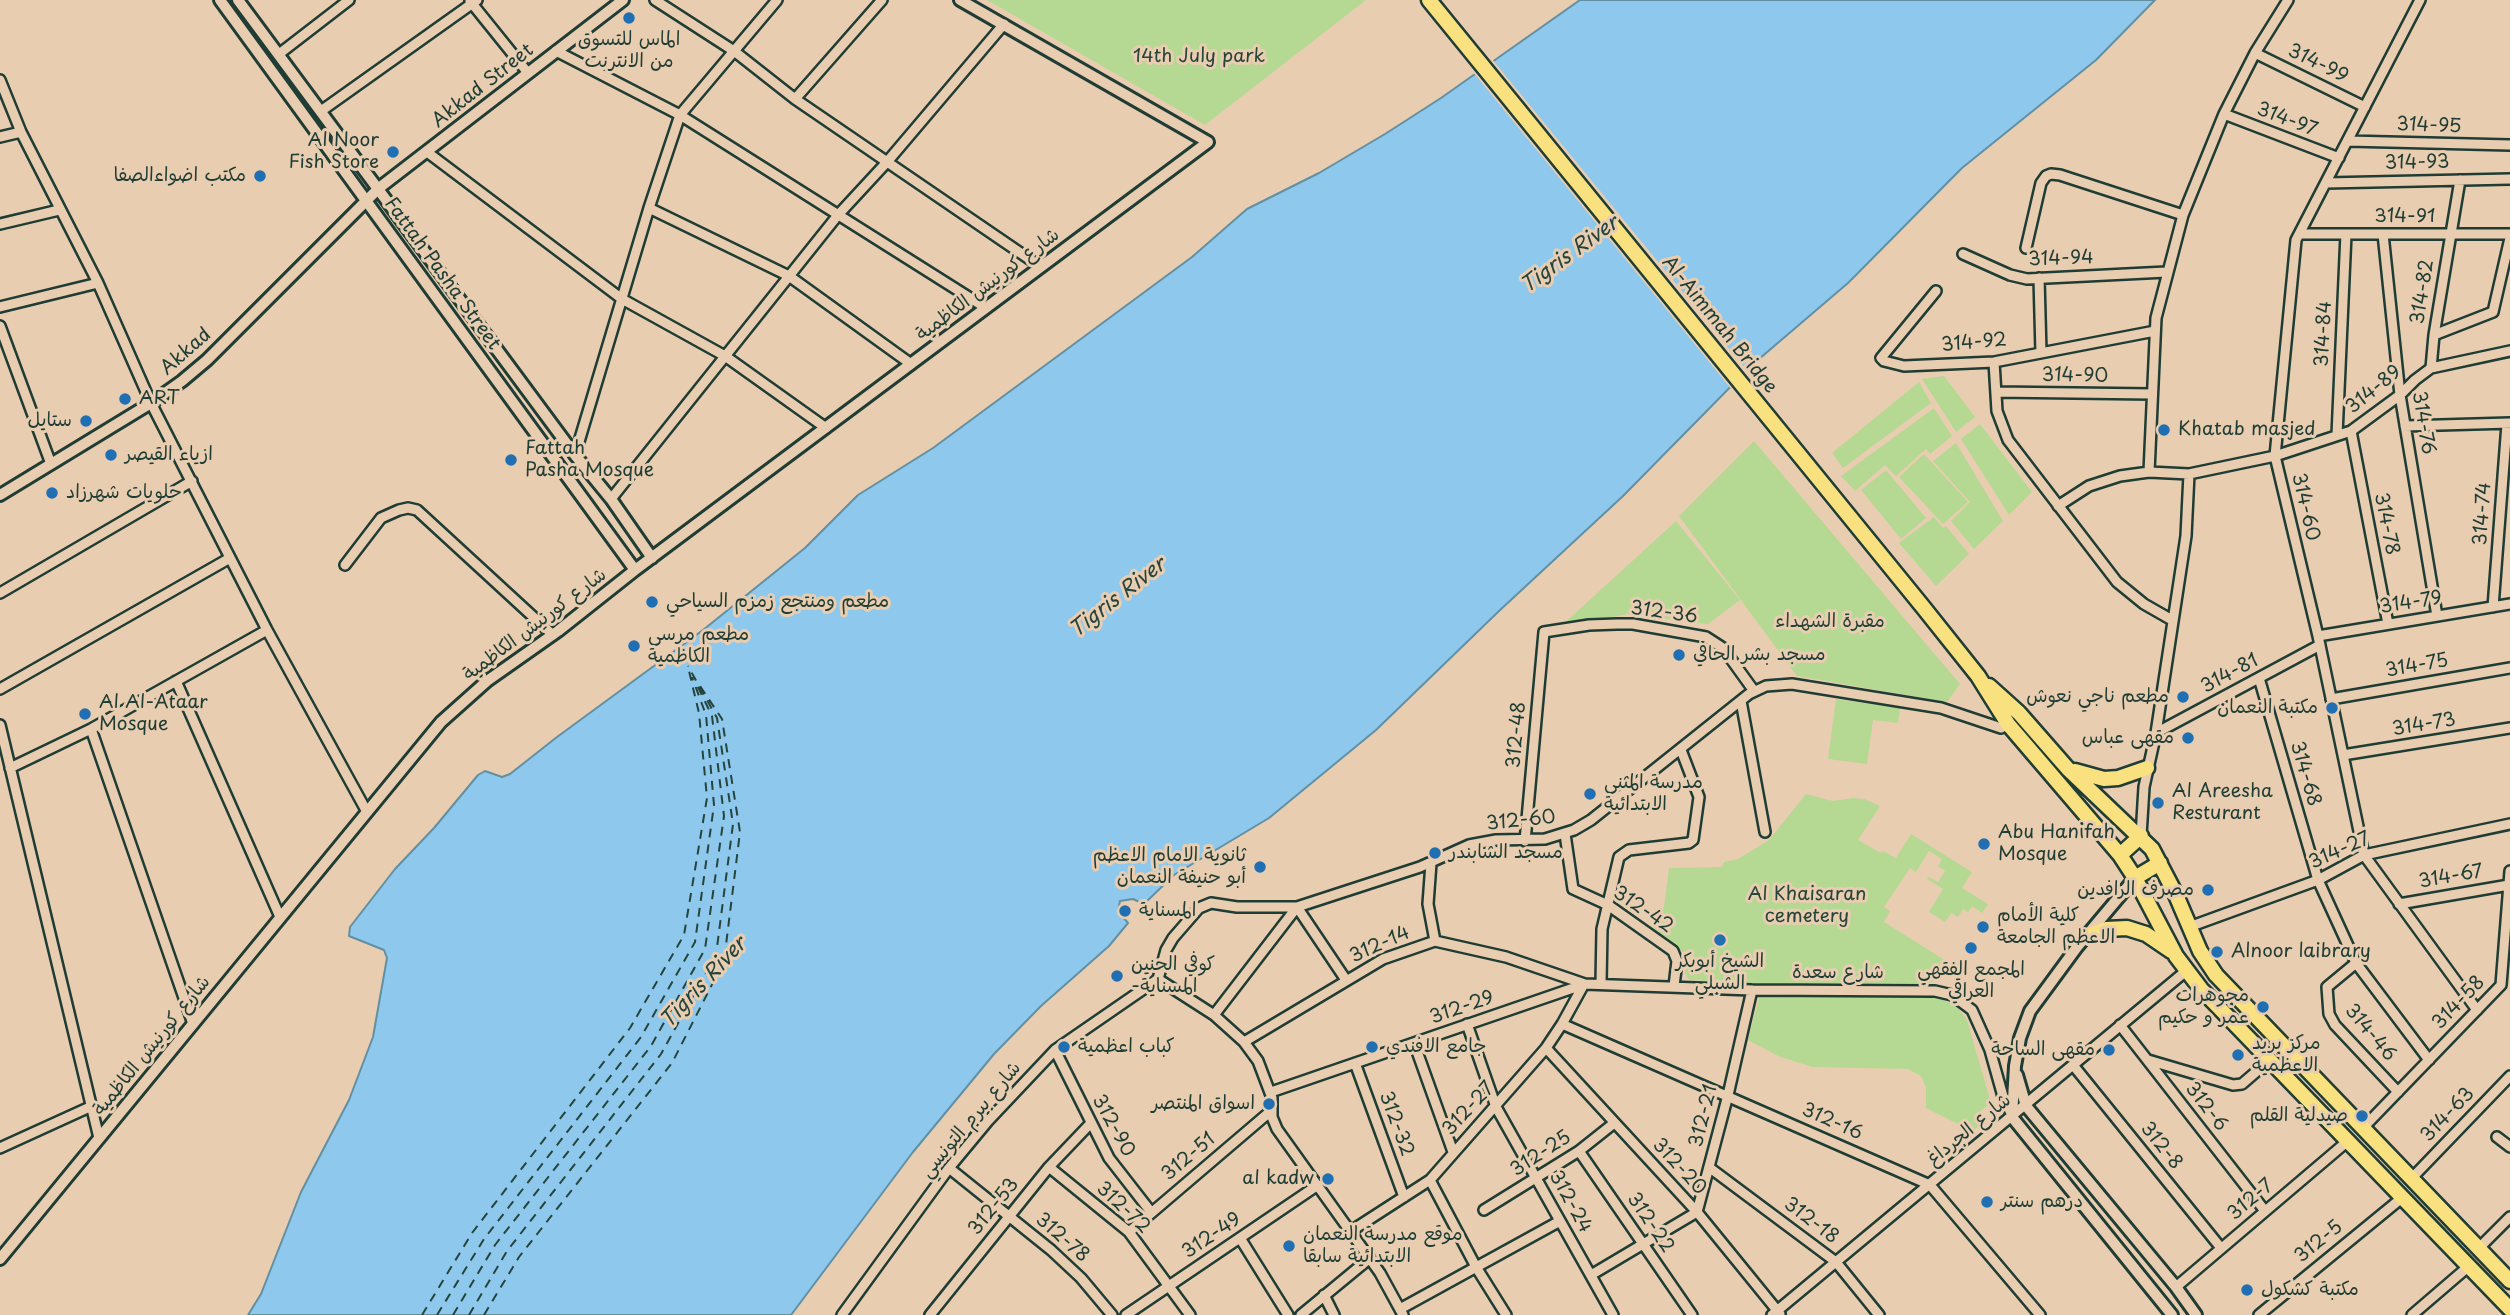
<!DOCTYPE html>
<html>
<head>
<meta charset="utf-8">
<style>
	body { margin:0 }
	canvas { display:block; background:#e9cdb0 }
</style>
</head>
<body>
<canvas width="2510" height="1315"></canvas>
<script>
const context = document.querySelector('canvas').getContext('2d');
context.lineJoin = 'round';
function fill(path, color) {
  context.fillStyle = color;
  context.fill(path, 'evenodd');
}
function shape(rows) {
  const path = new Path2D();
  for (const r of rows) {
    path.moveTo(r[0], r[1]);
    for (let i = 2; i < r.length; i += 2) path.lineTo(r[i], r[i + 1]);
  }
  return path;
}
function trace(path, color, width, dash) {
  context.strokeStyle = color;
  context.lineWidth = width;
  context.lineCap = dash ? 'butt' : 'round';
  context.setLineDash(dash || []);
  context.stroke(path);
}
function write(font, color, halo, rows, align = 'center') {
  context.font = font + ' "Playpen Sans","Playpen Sans Arabic",sans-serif';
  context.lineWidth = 6;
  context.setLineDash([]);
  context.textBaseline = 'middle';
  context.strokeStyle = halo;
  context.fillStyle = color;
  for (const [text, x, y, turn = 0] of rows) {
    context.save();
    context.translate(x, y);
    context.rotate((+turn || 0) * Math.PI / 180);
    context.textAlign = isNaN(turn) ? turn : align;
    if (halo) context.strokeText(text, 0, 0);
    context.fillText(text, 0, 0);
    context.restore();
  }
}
const green = shape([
	[987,0,1366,0,1205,125],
	[1944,376,1975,417,1956,432,1922,379],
	[1919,382,1931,403,1843,468,1832,453],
	[1934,408,1952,436,1930,454,1926,449,1896,476,1885,465,1855,491,1841,476],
	[1980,424,2032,492,2009,515,1961,439],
	[1754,441,1960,684,1947,702,1797,676,1679,516],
	[1956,443,2003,521,1974,549,1951,521,1970,502,1933,461],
	[1924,454,1968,502,1943,524,1899,477],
	[1886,470,1926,518,1901,539,1861,490],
	[1934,517,1943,528,1946,526,1969,554,1936,586,1899,543],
	[1676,521,1740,600,1708,624,1627,614,1559,628],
	[1836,699,1900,708,1898,723,1873,720,1867,764,1828,759],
	[1806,794,1833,801,1853,798,1864,799,1880,806,1858,840,1881,853,1883,851,1896,858,1911,834,1972,872,1962,888,1988,904,1982,913,1972,906,1968,912,1963,909,1958,917,1951,913,1945,922,1929,912,1943,889,1927,879,1929,877,1938,882,1945,871,1938,866,1942,859,1929,851,1916,872,1910,868,1884,907,1890,911,1884,922,1948,962,1937,979,1931,983,1754,983,1689,980,1685,973,1687,955,1649,927,1664,907,1669,868,1722,867,1724,862,1738,859,1769,840],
	[1935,997,1956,1005,1967,1020,1991,1103,1978,1113,1979,1126,1972,1131,1926,1108,1926,1087,1921,1076,1908,1069,1812,1067,1778,1056,1748,1040,1759,998]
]);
const water = shape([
	[1580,0,2155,0,2096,60,1962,168,1848,283,1752,365,1623,496,1499,611,1376,730,1269,818,1174,875,1144,904,1133,899,1120,901,1118,911,1128,923,1109,946,1041,1006,994,1054,913,1152,791,1315,248,1315,261,1294,301,1192,349,1100,373,1037,387,958,384,950,349,936,350,927,395,869,434,828,478,775,485,771,502,777,510,774,557,737,703,630,805,548,858,495,933,448,1192,257,1247,209,1319,173,1385,134,1441,98,1580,0]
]);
const pier = shape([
	[1492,59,1749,373,1732,390,1473,72]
]);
const ferry = shape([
	[422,1315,472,1233,630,1028,684,935,707,798,699,713,689,671],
	[437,1315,484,1239,641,1037,695,942,714,805,706,715,692,677],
	[453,1315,495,1245,651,1046,705,949,724,816,712,716,696,683],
	[469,1315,507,1251,661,1054,716,955,733,824,717,718,688,666],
	[484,1315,519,1257,672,1063,724,961,740,832,722,719,700,686]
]);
const minor = shape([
	[655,0,734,51,795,99,1041,267],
	[2420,0,2296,240,2275,456,2318,636,2364,855,2477,1010],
	[470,1,528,73],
	[556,51,680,115,986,308],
	[2255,53,2365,107],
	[279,54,349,0],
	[0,80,21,132,98,283,151,403,267,630,367,812],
	[795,99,882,0],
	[321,111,477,0],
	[2224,114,2339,158],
	[0,137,21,132],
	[2348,141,2510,145],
	[427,152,622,299,725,356,826,428],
	[2326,183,2510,179],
	[649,208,789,276,911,364],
	[0,224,59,210],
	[2300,234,2510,234],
	[2383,234,2400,395,2437,616],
	[2026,248,2041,183,2046,176,2051,174,2060,175,2183,215],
	[1963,254,2010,275,2027,279,2166,272],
	[2039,278,2041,353],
	[1936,291,1881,358,1884,361,1904,366,1994,362,2155,331],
	[0,307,98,283],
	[0,326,51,464],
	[2434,335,2493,312,2510,238],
	[1994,362,1997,411,2008,440,2117,582,2144,604,2172,620],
	[2431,368,2434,335,2460,180],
	[1996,392,2152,394],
	[2405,426,2510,423],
	[2351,431,2388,624],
	[2337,435,2346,234],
	[575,455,649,208,680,115,777,0],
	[2149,472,2156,318,2183,215,2224,114,2255,53,2288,0],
	[611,499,838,215,887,162,1004,24],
	[2058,506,2089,486,2120,476,2149,472,2189,474,2275,456,2351,431,2400,395,2415,380,2431,368,2510,351],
	[345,565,381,518,399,510,408,508,417,510,553,635],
	[0,593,192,481],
	[2493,607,2507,424],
	[2318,636,2510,604],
	[2259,678,2318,880,2356,963,2429,1060],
	[176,681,280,917],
	[0,689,230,558],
	[2331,699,2510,668],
	[1741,701,1765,832],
	[0,725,99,1138],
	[91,729,193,1024],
	[2156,733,2320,645],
	[2343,755,2510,728],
	[10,768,91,729,267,630],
	[1565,834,1573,889,1608,905,1673,951,1677,961,1674,986],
	[2141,836,2144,787,2156,733,2186,536,2189,474],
	[1525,841,1544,632,1589,625,1617,624,1633,624,1706,637,1723,648,1754,691],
	[1431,863,1428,904,1435,941],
	[2399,904,2509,885],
	[2189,927,2318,880,2364,855,2510,824],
	[2356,963,2327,987,2329,1014,2335,1025,2398,1092],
	[1158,979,1214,1015,1244,1042,1258,1061,1272,1098,1272,1117,1277,1129,1380,1273,1403,1315],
	[1158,979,1166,950,1173,938,1199,908,1211,903,1237,907,1297,907,1346,980],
	[1601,983,1602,929,1619,857,1629,850,1689,843,1693,840,1699,797,1681,750],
	[1214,1015,1297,907,1420,867,1469,845,1496,840,1545,839,1574,830,1591,820,1749,694,1766,686,1792,684,1941,708,2001,728,2008,724],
	[1467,1024,1496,1107,1613,1315],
	[1562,1024,1930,1185,2040,1315],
	[2120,1025,2265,1211],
	[1244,1042,1383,959,1435,941,1506,957,1585,984],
	[1414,1043,1453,1152],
	[1546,1048,1697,1212,1780,1314],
	[1055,1050,1109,1158,1151,1212],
	[2148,1060,2233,1085,2242,1084,2271,1059],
	[1355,1063,1404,1197],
	[2073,1065,2221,1248],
	[1271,1092,1585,984,1752,990,1935,991,1952,995,1972,1010,1990,1050,2004,1100,2012,1115],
	[2363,1128,2501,985,2510,871],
	[2497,1137,2510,1147],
	[0,1148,92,1106],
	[1579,1151,1692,1315],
	[1049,1167,1129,1232,1190,1315],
	[949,1168,1051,1250,1081,1278,1112,1315],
	[1710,1168,1836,1262,1879,1315],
	[2411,1179,2510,1076],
	[1430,1180,1476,1267,1506,1315],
	[1484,1210,1579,1151,1613,1124],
	[1351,1231,1430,1180,1546,1048,1562,1024,1584,984],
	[1129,1232,1272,1110],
	[1240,1238,1288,1315],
	[2478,1249,2510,1217],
	[1591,1275,1697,1212,1728,1095,1752,990],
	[2176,1287,2349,1140],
	[1324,1295,1334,1315],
	[1400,1309,1560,1221],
	[842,1315,949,1168,988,1121,1055,1050,1158,979],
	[930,1315,1049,1167,1090,1124],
	[1126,1315,1318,1185],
	[1301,1315,1370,1258],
	[1772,1315,2186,971],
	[2259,1315,2403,1197],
	[2412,1315,2469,1266]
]);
const tertiary = shape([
	[220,0,635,570],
	[238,0,575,455,611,499,652,558],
	[0,495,151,403,182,381,207,360,379,188,623,0],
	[2135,878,2077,947,2030,1011,2020,1038,2015,1066,2012,1117,2172,1315],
	[2017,1075,2026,1106,2176,1287,2196,1315],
	[0,1259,441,722,487,681,558,631,635,570,1208,142,960,0]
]);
const primary = shape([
	[1429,0,1923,607,1978,676,2008,724,2120,855,2135,878,2176,956,2201,989,2510,1309],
	[1989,686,2019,713,2068,769,2152,849,2176,895,2200,951,2216,975,2510,1281],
	[2075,771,2104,779,2118,778,2147,768],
	[2120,855,2141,836],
	[2135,878,2160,863],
	[2085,937,2106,929,2127,928,2146,934,2171,951]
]);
const markers = [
	[629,18,7,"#1f6fb2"],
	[393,152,7,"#1f6fb2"],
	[260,176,7,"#1f6fb2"],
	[125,399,7,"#1f6fb2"],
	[86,421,7,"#1f6fb2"],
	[2164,430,7,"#1f6fb2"],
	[111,455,7,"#1f6fb2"],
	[511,460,7,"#1f6fb2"],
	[52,493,7,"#1f6fb2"],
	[652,602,7,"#1f6fb2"],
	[634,646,7,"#1f6fb2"],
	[1679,655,7,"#1f6fb2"],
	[2183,697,7,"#1f6fb2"],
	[2332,708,7,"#1f6fb2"],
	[85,714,7,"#1f6fb2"],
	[2188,738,7,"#1f6fb2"],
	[1590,794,7,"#1f6fb2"],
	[2158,803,7,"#1f6fb2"],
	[1984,844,7,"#1f6fb2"],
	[1435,853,7,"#1f6fb2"],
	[1260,867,7,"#1f6fb2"],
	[2208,890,7,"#1f6fb2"],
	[1125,911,7,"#1f6fb2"],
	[1983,927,7,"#1f6fb2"],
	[1720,940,7,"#1f6fb2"],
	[1971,948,7,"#1f6fb2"],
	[2217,952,7,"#1f6fb2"],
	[1117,976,7,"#1f6fb2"],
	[2263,1007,7,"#1f6fb2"],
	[1064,1047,7,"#1f6fb2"],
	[1372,1047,7,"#1f6fb2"],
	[2109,1050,7,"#1f6fb2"],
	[2238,1055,7,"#1f6fb2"],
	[1269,1104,7,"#1f6fb2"],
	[2362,1116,7,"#1f6fb2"],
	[1328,1179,7,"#1f6fb2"],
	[1987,1202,7,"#1f6fb2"],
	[1289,1246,7,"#1f6fb2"],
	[2247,1290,7,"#1f6fb2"]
];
const poiNames = [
	["الماس للتسوق",629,40,"center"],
	["من الانترنت",629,62,"center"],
	["Al Noor",379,141,"right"],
	["Fish Store",379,163,"right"],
	["مكتب اضواءالصفا",246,176,"right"],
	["ART",139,399],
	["ستايل",72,421,"right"],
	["Khatab masjed",2178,430],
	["Fattah",525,449],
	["Pasha Mosque",525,471],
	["ازياء القيصر",125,455],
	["حلويات شهرزاد",66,493],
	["مطعم ومنتجع زمزم السياحي",666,602],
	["مطعم مرسى",648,635],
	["الكاظمية",648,657],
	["مسجد بشر الحافي",1693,655],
	["مطعم ناجي نعوش",2169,697,"right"],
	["Al Al-Ataar",99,703],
	["Mosque",99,725],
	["مكتبة النعمان",2318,708,"right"],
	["مقهى عباس",2174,738,"right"],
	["مدرسة المثنى",1604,783],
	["الابتدائية",1604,805],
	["Al Areesha",2172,792],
	["Resturant",2172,814],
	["Abu Hanifah",1998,833],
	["Mosque",1998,855],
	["مسجد الشابندر",1449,853],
	["ثانوية الامام الاعظم",1246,856,"right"],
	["أبو حنيفة النعمان",1246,878,"right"],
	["مصرف الرافدين",2194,890,"right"],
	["المسناية",1139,911],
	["كلية الأمام",1997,916],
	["الاعظم الجامعة",1997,938],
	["Alnoor laibrary",2231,952],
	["الشيخ أبوبكر",1720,962,"center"],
	["الشبلي",1720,984,"center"],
	["كوفي الحنين",1131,965],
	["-المسناية",1131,987],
	["المجمع الفقهي",1971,970,"center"],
	["العراقي",1971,992,"center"],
	["مجوهرات",2249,996,"right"],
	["عمر و حكيم",2249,1018,"right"],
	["مركز بريد",2252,1044],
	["الاعظمية",2252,1066],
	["كباب اعظمية",1078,1047],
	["جامع الافندي",1386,1047],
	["مقهى الساحة",2095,1050,"right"],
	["اسواق المنتصر",1255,1104,"right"],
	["صيدلية القلم",2348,1116,"right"],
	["al kadw",1314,1179,"right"],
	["درهم سنتر",2001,1202],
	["موقع مدرسة النعمان",1303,1235],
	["الابتدائية سابقا",1303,1257],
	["مكتبة كشكول",2261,1290]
];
const parkNames = [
	["14th July park",1199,57],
	["مقبرة الشهداء",1830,622],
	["Al Khaisaran",1807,895],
	["cemetery",1807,917]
];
const streetNames = [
	["314-99",2318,64,26],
	["Akkad Street",483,86,-38],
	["314-97",2287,120,21],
	["314-95",2429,126,2],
	["314-93",2417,163,-1],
	["314-91",2405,217],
	["314-94",2061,259,-2],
	["Fattah Pasha Street",442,274,54],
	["شارع كورنيش الكاظمية",988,285,-37],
	["314-82",2423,292,-81],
	["Al-Aimmah Bridge",1719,325,51],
	["314-84",2324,334,-87],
	["314-92",1974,343,-5],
	["Akkad",186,352,-41],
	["314-90",2075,376,1],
	["314-89",2374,390,-39],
	["314-76",2423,423,81],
	["314-60",2305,507,77],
	["314-74",2483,514,-86],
	["314-78",2386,524,79],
	["314-79",2411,603,-9],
	["312-36",1664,613,8],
	["شارع كورنيش الكاظمية",535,625,-37],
	["314-75",2417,666,-10],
	["314-81",2230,674,-28],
	["314-73",2424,725,-9],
	["312-48",1517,735,-85],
	["314-68",2305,774,74],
	["312-60",1521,821,-6],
	["314-27",2340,851,-24],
	["314-67",2451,877,-10],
	["312-42",1643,910,34],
	["312-14",1380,945,-24],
	["شارع سعدة",1838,973],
	["314-58",2459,1003,-46],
	["312-29",1462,1008,-19],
	["314-46",2370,1033,50],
	["شارع كورنيش الكاظمية",152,1046,-51],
	["312-6",2206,1107,52],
	["312-27",1469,1109,-47],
	["314-63",2448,1115,-46],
	["312-21",1704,1116,-76],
	["شارع بيرم التونسي",971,1120,-50],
	["312-16",1832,1122,24],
	["312-32",1396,1124,70],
	["312-90",1113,1126,61],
	["شارع الجرداغ",1969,1130,-39],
	["312-8",2161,1146,51],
	["312-25",1541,1154,-33],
	["312-51",1189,1157,-40],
	["312-20",1679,1167,47],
	["312-7",2251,1200,-40],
	["312-24",1570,1202,61],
	["312-53",994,1207,-51],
	["312-72",1123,1208,43],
	["312-18",1811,1221,37],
	["312-22",1650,1223,56],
	["312-49",1212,1236,-34],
	["312-78",1062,1238,41],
	["312-5",2319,1242,-39]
];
const waterNames = [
	["Tigris River",1570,255,-36],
	["Tigris River",1118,598,-38],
	["Tigris River",704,983,-47]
];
fill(green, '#b5d993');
fill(water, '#8ec8ed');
trace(water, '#6290a3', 2);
fill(pier, '#e9cdb0');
trace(ferry, '#25443d', 2, [9, 7]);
trace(minor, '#1f3d34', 14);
trace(tertiary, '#1f3d34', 16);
trace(primary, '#1f3d34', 19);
trace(minor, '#e9cdb0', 9);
trace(tertiary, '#e9cdb0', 10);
trace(primary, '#fae180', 14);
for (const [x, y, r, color] of markers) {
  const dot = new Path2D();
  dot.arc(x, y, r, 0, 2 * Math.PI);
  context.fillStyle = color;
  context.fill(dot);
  trace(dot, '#e9cdb0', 2.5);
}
write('19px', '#1f3d34', '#e9cdb0', poiNames, 'left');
write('19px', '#264539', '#e9cdb0', parkNames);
write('19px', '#1f3d34', '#e9cdb0', streetNames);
write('italic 21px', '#25443d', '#e9cdb0', waterNames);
</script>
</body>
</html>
